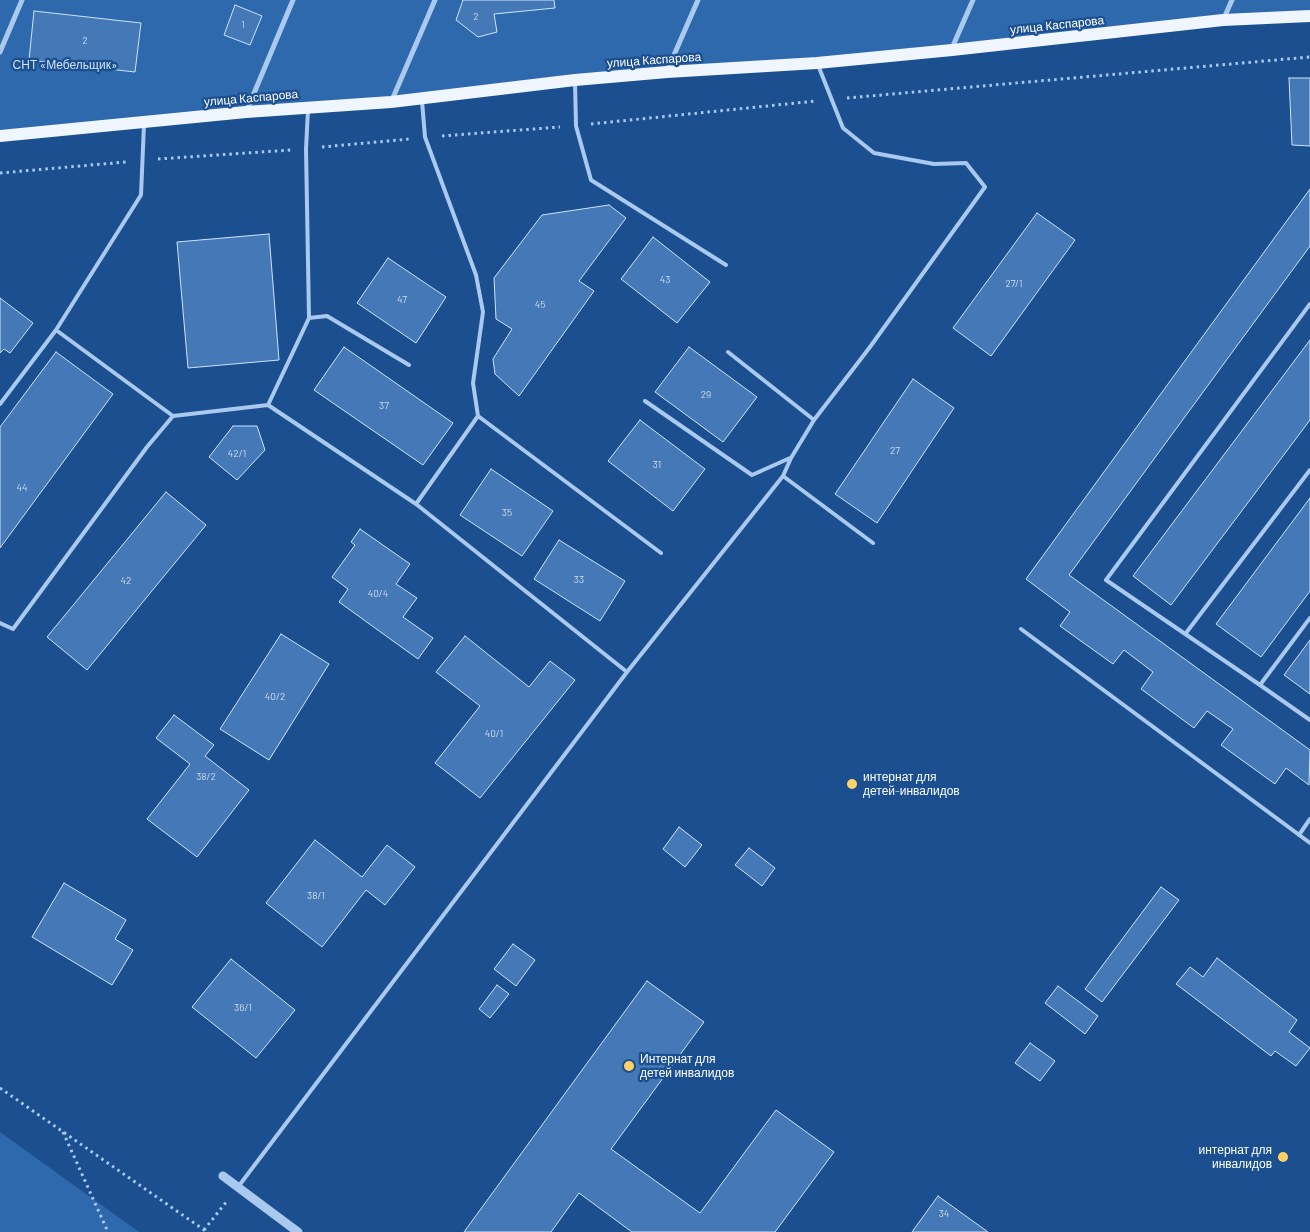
<!DOCTYPE html>
<html>
<head>
<meta charset="utf-8">
<style>
	body { margin:0 }
	canvas { display:block; background:#1b4f8f }
</style>
</head>
<body>
<canvas width="1310" height="1232"></canvas>
<script>
const context = document.querySelector('canvas').getContext('2d');
context.lineJoin = 'round';
function fill(path, color) {
  context.fillStyle = color;
  context.fill(path, 'evenodd');
}
function shape(rows) {
  const path = new Path2D();
  for (const r of rows) {
    path.moveTo(r[0], r[1]);
    for (let i = 2; i < r.length; i += 2) path.lineTo(r[i], r[i + 1]);
  }
  return path;
}
function trace(path, color, width, dash) {
  context.strokeStyle = color;
  context.lineWidth = width;
  context.lineCap = dash ? 'butt' : 'round';
  context.setLineDash(dash || []);
  context.stroke(path);
}
function write(font, color, halo, rows, align = 'center') {
  context.font = font + ' Barlow,sans-serif';
  context.lineWidth = 4.5;
  context.setLineDash([]);
  context.textBaseline = 'middle';
  context.strokeStyle = halo;
  context.fillStyle = color;
  for (const [text, x, y, turn = 0] of rows) {
    context.save();
    context.translate(x, y);
    context.rotate((+turn || 0) * Math.PI / 180);
    context.textAlign = isNaN(turn) ? turn : align;
    if (halo) context.strokeText(text, 0, 0);
    context.fillText(text, 0, 0);
    context.restore();
  }
}
const green = shape([
	[0,0,1310,0,1310,16,0,136],
	[0,1132,139,1232,0,1232]
]);
const building = shape([
	[463,0,554,0,555,8,494,14,497,32,478,37,456,20,463,0],
	[235,5,262,16,250,45,224,35,235,5],
	[34,11,141,23,135,72,29,60,34,11],
	[1289,78,1310,78,1310,146,1292,145,1289,78],
	[1310,189,1310,246,1069,575,1310,750,1309,785,1286,768,1275,784,1221,745,1233,729,1207,711,1194,728,1141,689,1153,672,1124,650,1113,664,1060,626,1070,612,1026,579,1310,189],
	[609,205,626,218,579,281,594,291,519,396,495,374,493,359,512,329,496,319,494,278,542,215,609,205],
	[1037,213,1075,240,991,356,953,328,1037,213],
	[269,234,279,360,188,368,177,242,269,234],
	[653,237,710,282,677,323,621,279,653,237],
	[388,258,446,297,416,343,357,303,388,258],
	[0,298,33,323,10,353,4,349,0,353,0,298],
	[1310,340,1310,420,1171,605,1133,576,1310,340],
	[344,347,453,423,423,465,314,390,344,347],
	[689,347,757,397,723,442,655,392,689,347],
	[56,352,113,394,0,548,0,427,56,352],
	[913,379,954,408,877,523,835,494,913,379],
	[640,420,705,469,673,511,608,461,640,420],
	[233,426,257,426,265,450,237,480,209,457,233,426],
	[491,469,553,511,522,556,460,515,491,469],
	[166,492,206,525,87,670,47,637,166,492],
	[1310,498,1310,591,1261,657,1216,624,1310,498],
	[360,529,410,564,396,584,417,598,403,617,433,638,418,659,339,602,348,589,332,577,355,545,351,542,360,529],
	[559,540,625,581,600,621,534,579,559,540],
	[281,634,329,664,269,760,220,729,281,634],
	[465,636,529,687,550,661,575,680,480,798,435,763,480,706,436,672,465,636],
	[1310,640,1310,694,1284,675,1310,640],
	[174,715,214,745,205,756,249,790,197,857,147,819,190,764,156,738,174,715],
	[679,827,702,845,685,867,663,849,679,827],
	[315,840,362,877,387,845,415,867,385,905,366,890,322,947,266,903,315,840],
	[749,848,775,868,762,886,735,865,749,848],
	[64,883,126,920,115,939,133,950,112,985,32,937,64,883],
	[1161,887,1179,900,1102,1002,1085,989,1161,887],
	[513,944,535,960,516,986,494,969,513,944],
	[1217,958,1297,1020,1289,1032,1310,1048,1296,1066,1275,1051,1271,1056,1176,984,1190,967,1203,977,1217,958],
	[231,959,295,1010,256,1058,192,1007,231,959],
	[647,981,704,1022,611,1149,700,1213,776,1110,834,1152,775,1232,632,1232,579,1193,551,1232,464,1232,647,981],
	[497,985,509,994,490,1018,479,1009,497,985],
	[1058,986,1098,1016,1085,1034,1045,1003,1058,986],
	[1030,1043,1055,1061,1040,1081,1015,1063,1030,1043],
	[938,1196,988,1232,912,1232,938,1196]
]);
const path = shape([
	[847,98,1310,57],
	[591,124,816,101],
	[442,136,560,127],
	[322,147,410,139],
	[158,159,291,150],
	[0,173,126,162],
	[0,1088,207,1232],
	[63,1132,108,1232],
	[204,1230,227,1201]
]);
const service = shape([
	[818,65,843,128,874,153,934,164,966,163,985,187,870,347,814,420,791,458,783,476,873,543],
	[575,82,576,126,591,180,726,265],
	[422,101,425,137,476,275,483,312,473,383,478,416,661,553],
	[308,110,306,149,309,318],
	[144,124,141,195,56,330,173,416,268,405],
	[728,352,814,420],
	[409,365,327,316,309,318,268,405,416,504,627,672],
	[645,401,752,475,790,458],
	[0,404,56,330],
	[416,504,478,416],
	[1310,618,1260,685,1310,720],
	[0,623,13,629,147,447,173,416],
	[1021,629,1310,843],
	[1186,633,1310,470],
	[1260,685,1106,580,1310,304],
	[1299,835,1310,819],
	[238,1187,627,672,783,476]
]);
const minor = shape([
	[1224,18,1232,0],
	[952,48,973,0],
	[0,52,22,0],
	[667,71,698,0],
	[392,100,435,0],
	[247,110,293,0]
]);
const tertiary = shape([
	[223,1176,298,1232]
]);
const primary = shape([
	[0,136,246,112,391,102,575,80,667,72,817,63,952,50,1223,20,1310,16]
]);
const markers = [
	[852,784,6,"#ffd166"],
	[629,1066,6,"#ffd166"],
	[1283,1157,6,"#ffd166"]
];
const numberNames = [
	["2",476,17],
	["1",243,25],
	["2",85,41],
	["43",665,280],
	["27/1",1014,284],
	["47",402,300],
	["45",540,305],
	["29",706,395],
	["37",384,406],
	["27",895,451],
	["42/1",237,454],
	["31",657,465],
	["44",22,488],
	["35",507,513],
	["33",579,580],
	["42",126,581],
	["40/4",378,594],
	["40/2",275,697],
	["40/1",494,734],
	["38/2",206,777],
	["38/1",316,896],
	["36/1",243,1008],
	["34",944,1214]
];
const streetNames = [
	["улица Каспарова",1057,25,-6],
	["улица Каспарова",654,60,-4],
	["улица Каспарова",251,98,-5]
];
const parkNames = [
	["СНТ «Мебельщик»",65,65]
];
const poiNames = [
	["интернат для",863,777],
	["детей-инвалидов",863,791],
	["Интернат для",640,1059],
	["детей инвалидов",640,1073],
	["интернат для",1272,1150,"right"],
	["инвалидов",1272,1164,"right"]
];
fill(green, '#2e69ad');
fill(building, '#4478b7');
trace(building, '#cfe3fa', 1);
trace(path, '#a9c9ee', 3, [2.5, 4]);
trace(service, '#a9c9ee', 4);
trace(minor, '#a9c9ee', 5);
trace(tertiary, '#a9c9ee', 9);
trace(primary, '#f0f6ff', 12);
for (const [x, y, r, color] of markers) {
  const dot = new Path2D();
  dot.arc(x, y, r, 0, 2 * Math.PI);
  context.fillStyle = color;
  context.fill(dot);
  trace(dot, '#1b4f8f', 2);
}
write('10px', '#d0dded', null, numberNames);
write('12px', '#fff', '#1b4f8f', streetNames);
write('12px', '#cfe3fa', '#1b4f8f', parkNames);
write('12px', '#fff', '#1b4f8f', poiNames, 'left');
</script>
</body>
</html>
